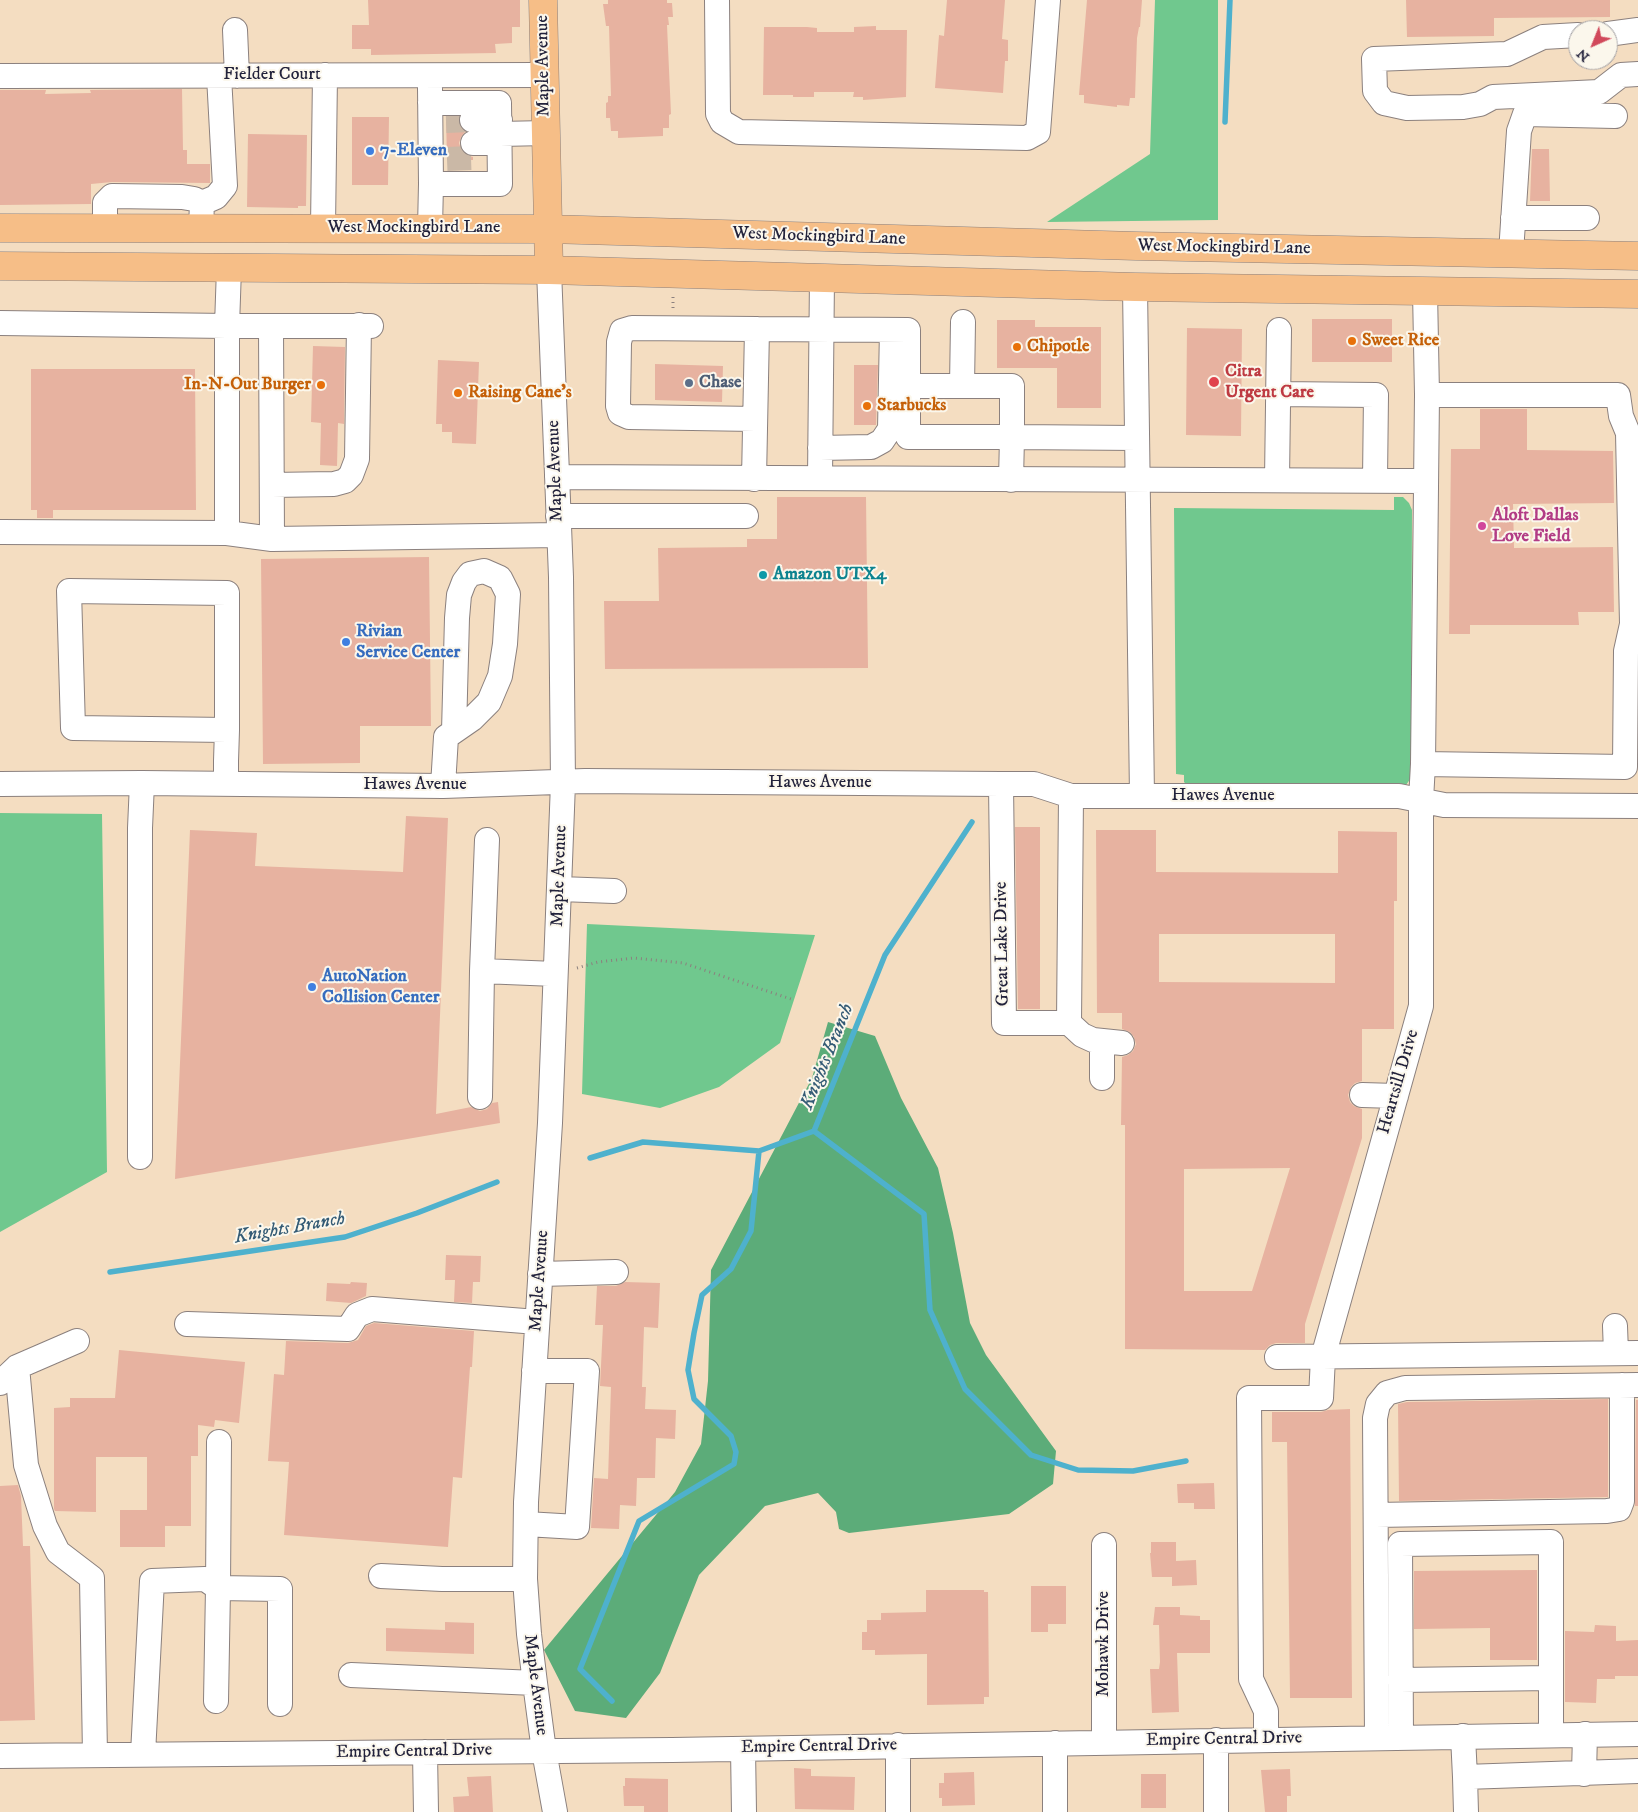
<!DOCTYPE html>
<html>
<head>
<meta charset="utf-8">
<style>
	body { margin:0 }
	#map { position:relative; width:1638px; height:1812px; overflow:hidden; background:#f4ddc1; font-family:"IM FELL DW Pica",serif }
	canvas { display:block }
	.north { position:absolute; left:1568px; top:20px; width:50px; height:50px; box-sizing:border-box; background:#fbf7ec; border:1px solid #a4a2a5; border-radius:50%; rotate:224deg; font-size:14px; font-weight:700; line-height:20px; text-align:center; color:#22223b }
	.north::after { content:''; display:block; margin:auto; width:18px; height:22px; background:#d1495b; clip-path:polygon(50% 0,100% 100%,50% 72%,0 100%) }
</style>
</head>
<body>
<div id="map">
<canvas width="1638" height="1812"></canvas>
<div class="north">N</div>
</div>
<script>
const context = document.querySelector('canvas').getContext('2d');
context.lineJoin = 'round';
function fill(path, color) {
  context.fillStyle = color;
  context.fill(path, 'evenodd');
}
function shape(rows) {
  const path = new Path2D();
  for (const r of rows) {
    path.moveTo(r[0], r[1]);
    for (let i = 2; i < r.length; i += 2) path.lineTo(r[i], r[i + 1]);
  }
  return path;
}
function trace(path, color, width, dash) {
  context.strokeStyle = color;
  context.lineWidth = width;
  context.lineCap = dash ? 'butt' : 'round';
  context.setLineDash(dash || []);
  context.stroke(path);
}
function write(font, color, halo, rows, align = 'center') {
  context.font = font + ' "IM FELL DW Pica",serif';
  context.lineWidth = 4;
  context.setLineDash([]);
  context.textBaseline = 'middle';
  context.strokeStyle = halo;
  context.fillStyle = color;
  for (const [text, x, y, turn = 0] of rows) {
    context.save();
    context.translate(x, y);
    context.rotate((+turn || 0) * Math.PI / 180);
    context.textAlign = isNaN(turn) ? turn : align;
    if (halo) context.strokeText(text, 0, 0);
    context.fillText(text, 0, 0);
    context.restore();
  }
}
const green = shape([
	[1155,0,1218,0,1218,220,1047,222,1150,154],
	[1394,497,1403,497,1409,503,1412,510,1411,778,1406,785,1396,789,1190,788,1184,782,1184,775,1176,774,1174,508,1394,510],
	[0,813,102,814,107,1172,0,1232],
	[587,924,815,935,780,1043,719,1087,660,1108,582,1094]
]);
const forest = shape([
	[828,1022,875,1036,901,1098,938,1168,953,1233,970,1323,986,1355,1056,1451,1053,1484,1009,1514,849,1533,839,1529,836,1512,818,1493,765,1506,699,1575,660,1673,626,1718,575,1711,544,1650,675,1492,701,1444,708,1381,711,1270,812,1078]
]);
const stream = shape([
	[1225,122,1230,0],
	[814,1131,924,1214,930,1310,965,1389,1031,1455,1078,1470,1133,1471,1186,1461],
	[590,1158,643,1142,759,1151,814,1131,885,955,972,822],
	[110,1272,345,1237,417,1213,497,1182],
	[612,1701,580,1669,639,1521,734,1464,736,1452,731,1436,694,1399,688,1370,694,1333,702,1295,731,1269,751,1231,759,1151]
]);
const building = shape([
	[368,0,520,0,520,27,512,27,512,43,495,44,496,53,371,55,371,49,352,49,352,25,369,25],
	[608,0,667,0,667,3,672,3,673,17,668,17,669,25,667,25,671,114,669,115,669,128,663,128,663,136,618,138,618,131,611,131,610,118,606,118,606,103,608,102,608,96,611,96,609,26,606,26,603,4,608,4],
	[947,0,1005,0,1002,39,1008,40,1008,61,1005,61,1003,93,935,88,939,35,944,36],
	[1087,0,1142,0,1140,27,1139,27,1137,38,1135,98,1130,98,1129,106,1117,105,1117,107,1084,103,1084,95,1079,95],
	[1406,0,1610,0,1610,17,1494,18,1494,36,1407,37],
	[876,26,876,30,907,30,906,97,863,100,863,97,853,97,854,92,814,92,814,97,793,97,793,95,763,95,764,27,807,27,817,28,817,32,854,32,854,27],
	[182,89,183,150,187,150,187,164,210,164,210,183,112,182,91,184,91,204,0,205,0,90,46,90,45,94,91,93,90,90],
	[352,117,389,117,388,185,352,185],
	[446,117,459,117,460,126,465,132,461,137,459,143,461,149,466,155,473,157,473,160,447,160],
	[248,134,307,135,306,206,298,206,298,208,247,207],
	[1532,149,1549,149,1550,201,1530,201],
	[1312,319,1392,319,1392,362,1312,362],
	[997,320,1035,320,1035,327,1101,327,1101,408,1057,408,1057,368,997,368],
	[1187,328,1242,329,1241,436,1186,435],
	[313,346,345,347,344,424,338,423,337,466,320,465,321,423,311,422],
	[438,360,479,362,476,444,452,443,452,432,442,432,442,424,436,424],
	[655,364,723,366,722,402,655,400],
	[854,365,878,365,876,425,854,425],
	[31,369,195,369,196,510,53,510,53,518,37,518,37,510,31,510],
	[1480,409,1527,409,1527,450,1613,451,1614,503,1513,504,1514,548,1613,547,1614,612,1578,612,1579,625,1470,625,1470,634,1449,634,1451,449,1480,449],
	[777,497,866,497,868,668,605,669,604,601,659,601,658,548,747,547,747,539,777,539],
	[429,557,431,726,360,726,360,763,263,764,261,559],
	[406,816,448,818,436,1114,471,1107,480,1111,487,1109,492,1103,498,1102,500,1123,175,1179,190,830,257,833,255,866,403,872],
	[1015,827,1040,827,1040,1009,1018,1009],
	[1096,830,1156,830,1156,872,1338,873,1338,831,1397,832,1397,901,1394,901,1394,1029,1362,1029,1362,1081,1355,1083,1351,1087,1348,1095,1350,1102,1354,1106,1362,1109,1362,1138,1305,1324,1305,1343,1276,1343,1270,1345,1265,1350,1125,1349,1125,1125,1121,1125,1122,1057,1128,1055,1133,1051,1136,1044,1134,1037,1130,1032,1122,1029,1122,1013,1097,1013],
	[1159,934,1335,934,1335,983,1159,982],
	[1290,1168,1252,1291,1184,1291,1184,1169],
	[446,1255,481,1256,480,1282,473,1282,472,1303,454,1302,455,1280,445,1280],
	[351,1282,367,1283,366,1296,351,1303,326,1301,327,1283,350,1284],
	[625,1282,660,1283,658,1328,644,1327,642,1387,646,1387,645,1409,676,1410,675,1439,656,1438,655,1478,637,1478,636,1506,620,1505,619,1529,591,1528,594,1478,608,1479,611,1387,600,1386,603,1325,595,1325,597,1286,616,1286],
	[374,1323,474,1331,472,1367,470,1367,462,1478,453,1477,448,1547,284,1535,289,1462,268,1461,274,1374,284,1375,286,1341,348,1343,358,1340,366,1326],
	[119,1350,245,1362,239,1423,215,1420,214,1427,198,1425,198,1456,191,1456,191,1526,165,1526,165,1547,120,1547,120,1510,147,1510,147,1457,96,1457,96,1512,55,1511,54,1509,54,1408,70,1407,70,1398,115,1398],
	[1608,1399,1608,1497,1399,1501,1398,1404,1407,1402],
	[1636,1400,1638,1400,1638,1506,1635,1506],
	[1350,1409,1352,1698,1290,1698,1287,1442,1272,1442,1272,1412,1321,1412,1328,1410],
	[1214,1483,1215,1509,1194,1509,1194,1503,1178,1503,1177,1484],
	[18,1485,21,1496,23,1546,30,1546,35,1720,0,1721,0,1486],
	[1151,1542,1176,1542,1176,1561,1196,1560,1197,1585,1172,1586,1172,1577,1152,1577,1150,1553,1151,1553],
	[1537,1570,1537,1660,1490,1660,1490,1628,1414,1629,1414,1571],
	[1031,1586,1066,1586,1066,1624,1048,1624,1048,1632,1031,1632],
	[926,1590,984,1590,984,1592,988,1592,989,1697,984,1697,984,1704,927,1705,927,1654,875,1655,875,1650,862,1650,862,1632,867,1632,867,1620,881,1620,881,1613,926,1612],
	[1155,1607,1180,1607,1180,1615,1200,1616,1200,1620,1210,1620,1210,1653,1177,1653,1179,1712,1152,1713,1150,1669,1159,1669,1160,1662,1159,1625,1153,1625],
	[445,1622,474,1623,474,1654,386,1651,386,1628,445,1630],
	[1595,1625,1616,1626,1616,1641,1638,1640,1638,1676,1615,1676,1615,1679,1597,1679,1596,1703,1565,1702,1565,1631,1594,1632],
	[794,1768,811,1769,811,1776,855,1777,854,1810,795,1809],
	[1290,1769,1291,1796,1287,1796,1287,1812,1265,1812,1261,1770],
	[974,1772,975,1805,942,1806,942,1798,939,1798,939,1783,944,1783,944,1773],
	[1141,1774,1166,1774,1166,1808,1141,1808],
	[491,1776,493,1812,454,1812,453,1797,469,1796,467,1777],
	[625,1778,668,1779,668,1812,644,1812,644,1806,624,1806,623,1786,625,1786]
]);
const minorTunnel = shape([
	[446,121,472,120],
	[447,159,473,158]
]);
const path = shape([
	[673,308,673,297],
	[577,968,598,962,634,958,683,963,794,1000]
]);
const minor = shape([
	[717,0,718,114,722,122,739,132,1027,138,1038,132,1048,0],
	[235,30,237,76],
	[1608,34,1638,30],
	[1578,35,1543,37,1507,54,1374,59,1375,91,1384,103,1407,108,1463,107,1480,104,1493,97,1599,92,1621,75,1638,74],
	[0,76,545,75],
	[430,88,431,184],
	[430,103,499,103,500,184,431,184,430,228],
	[472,120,500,120],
	[500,134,546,133],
	[473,143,500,143],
	[202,203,216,197,225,186,219,76],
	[1513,218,1587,218],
	[323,227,325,75],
	[105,228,105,203,112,196,182,197,194,199,202,203,201,228],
	[1511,253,1519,131,1525,114,1615,116],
	[549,270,561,577,563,783,550,1123,526,1502,525,1579,529,1634,535,1683,544,1751,555,1812],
	[1135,287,1142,796],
	[0,323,227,326,229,268],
	[271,326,272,539],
	[757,329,908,330,908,437,1012,437,1011,480],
	[909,386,1012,386,1012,437,1137,438],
	[962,386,963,322],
	[1278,394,1376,395,1375,480],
	[820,448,871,447,882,441,890,429,892,330],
	[557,477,1426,481],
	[820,478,822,277],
	[754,479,757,329,632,328,622,331,619,342,618,406,620,413,629,417,755,419],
	[1277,480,1279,330],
	[272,485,334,484,345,481,351,475,357,459,359,325],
	[558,516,746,516],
	[0,532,227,533,227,326,371,326],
	[227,533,272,539,559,535],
	[1423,764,1625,767,1626,651,1632,624,1628,433,1621,416,1618,395,1427,395],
	[0,784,142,783,443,786,585,781,1001,784,1034,784,1071,796,1399,796,1444,805,1638,806],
	[226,784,226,761,227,730,227,593,69,591,73,728,227,730],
	[1001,784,1004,1023,1069,1023,1071,796],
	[443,786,446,737,472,719,489,702,500,676,505,644,508,594,500,578,484,571,470,574,464,582,459,595,457,618,454,731],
	[487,840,482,971,555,974],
	[560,889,614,891],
	[1069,1023,1082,1035,1093,1040,1122,1043],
	[1102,1078,1102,1041],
	[1362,1095,1396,1096],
	[480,1097,482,971],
	[140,1157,140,828,142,783],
	[540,1274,616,1272],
	[187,1324,348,1329,357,1315,372,1309,537,1322],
	[1615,1326,1616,1353],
	[1277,1357,1638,1353],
	[17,1367,26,1465,45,1526,58,1552,92,1578,95,1755],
	[0,1383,17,1367,77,1341],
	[219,1442,218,1588,280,1589,280,1704],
	[1376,1515,1607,1511,1619,1509,1622,1501,1622,1385],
	[526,1524,577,1527,587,1371,534,1371],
	[1104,1545,1104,1742],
	[381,1576,442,1579,525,1579],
	[351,1675,535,1683],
	[1400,1680,1551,1678],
	[1463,1736,1465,1777,1638,1771],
	[1377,1737,1375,1418,1378,1404,1387,1393,1405,1388,1638,1385],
	[1401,1737,1400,1544,1551,1542,1551,1735],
	[1216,1740,1216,1812],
	[1266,1740,1266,1711,1251,1679,1249,1398,1321,1398,1323,1357,1421,1006,1421,800,1423,764,1427,395,1425,291],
	[1055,1743,1055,1812],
	[898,1745,898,1812],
	[743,1749,744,1812],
	[425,1752,426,1812],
	[143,1754,152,1581,205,1579,218,1588,216,1701],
	[0,1756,672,1750,1638,1734],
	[1584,1774,1585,1734],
	[1465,1777,1466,1812]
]);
const major = shape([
	[543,0,549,270],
	[0,228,548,229,1136,246,1638,256],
	[0,266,549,270,1135,287,1638,294]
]);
const markers = [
	[370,151,5,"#3f7fe0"],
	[1352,341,5,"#e8710a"],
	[1017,347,5,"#e8710a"],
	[1214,382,6,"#e0444e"],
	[689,383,5,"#5c6f8a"],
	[321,385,5,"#e8710a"],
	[458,393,5,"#e8710a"],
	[867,406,5,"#e8710a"],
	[1482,526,5,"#d1479c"],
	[763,575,5,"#0f9aa8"],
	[346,642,5,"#3f7fe0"],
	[312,987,5,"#3f7fe0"]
];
const streetNames = [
	["Maple Avenue",544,66,-91],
	["Fielder Court",272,75],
	["West Mockingbird Lane",414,228],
	["West Mockingbird Lane",819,237,2],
	["West Mockingbird Lane",1224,248,1],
	["Maple Avenue",556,471,-92],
	["Hawes Avenue",820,783],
	["Hawes Avenue",415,785],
	["Hawes Avenue",1223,796],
	["Maple Avenue",560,876,-88],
	["Great Lake Drive",1003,944,-91],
	["Heartsill Drive",1399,1082,-74],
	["Maple Avenue",540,1281,-86],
	["Mohawk Drive",1104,1644,-90],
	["Maple Avenue",535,1685,83],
	["Empire Central Drive",1224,1740,-1],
	["Empire Central Drive",819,1747,-1],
	["Empire Central Drive",414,1752,-1]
];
const shopNames = [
	["7-Eleven",380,151],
	["Rivian",356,632],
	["Service Center",356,653],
	["AutoNation",322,977],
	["Collision Center",322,998]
];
const foodNames = [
	["Sweet Rice",1362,341],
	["Chipotle",1027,347],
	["In-N-Out Burger",311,385,"right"],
	["Raising Cane's",468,393],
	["Starbucks",877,406]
];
const healthNames = [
	["Citra",1225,372],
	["Urgent Care",1225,393]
];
const serviceNames = [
	["Chase",699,383]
];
const hotelNames = [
	["Aloft Dallas",1492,516],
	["Love Field",1492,537]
];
const cultureNames = [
	["Amazon UTX4",773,575]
];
const waterNames = [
	["Knights Branch",828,1057,-68],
	["Knights Branch",290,1229,-10]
];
fill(green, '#70c88e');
fill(forest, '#5cac79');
trace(stream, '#4eb1cd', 5.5);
fill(building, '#e7b2a0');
trace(minorTunnel, '#cab8a6', 24, [24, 12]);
trace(minor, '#8b807e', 26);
trace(major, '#8b807e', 29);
trace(path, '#8b807e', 3, [1, 4]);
trace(minor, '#fff', 24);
trace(major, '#f6be87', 28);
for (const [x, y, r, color] of markers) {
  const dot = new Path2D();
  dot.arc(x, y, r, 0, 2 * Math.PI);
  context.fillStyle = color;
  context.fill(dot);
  trace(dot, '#fbf7ec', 2);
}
write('18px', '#22223b', '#fbf7ec', streetNames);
write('bold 18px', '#366cbe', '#fbf7ec', shopNames, 'left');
write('bold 18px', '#c56008', '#fbf7ec', foodNames, 'left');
write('bold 18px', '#be3a42', '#fbf7ec', healthNames, 'left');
write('bold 18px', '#4e5e75', '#fbf7ec', serviceNames, 'left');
write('bold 18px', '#b23c85', '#fbf7ec', hotelNames, 'left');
write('bold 18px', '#0d838f', '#fbf7ec', cultureNames, 'left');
write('italic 19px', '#345b75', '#fbf7ec', waterNames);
</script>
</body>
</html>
